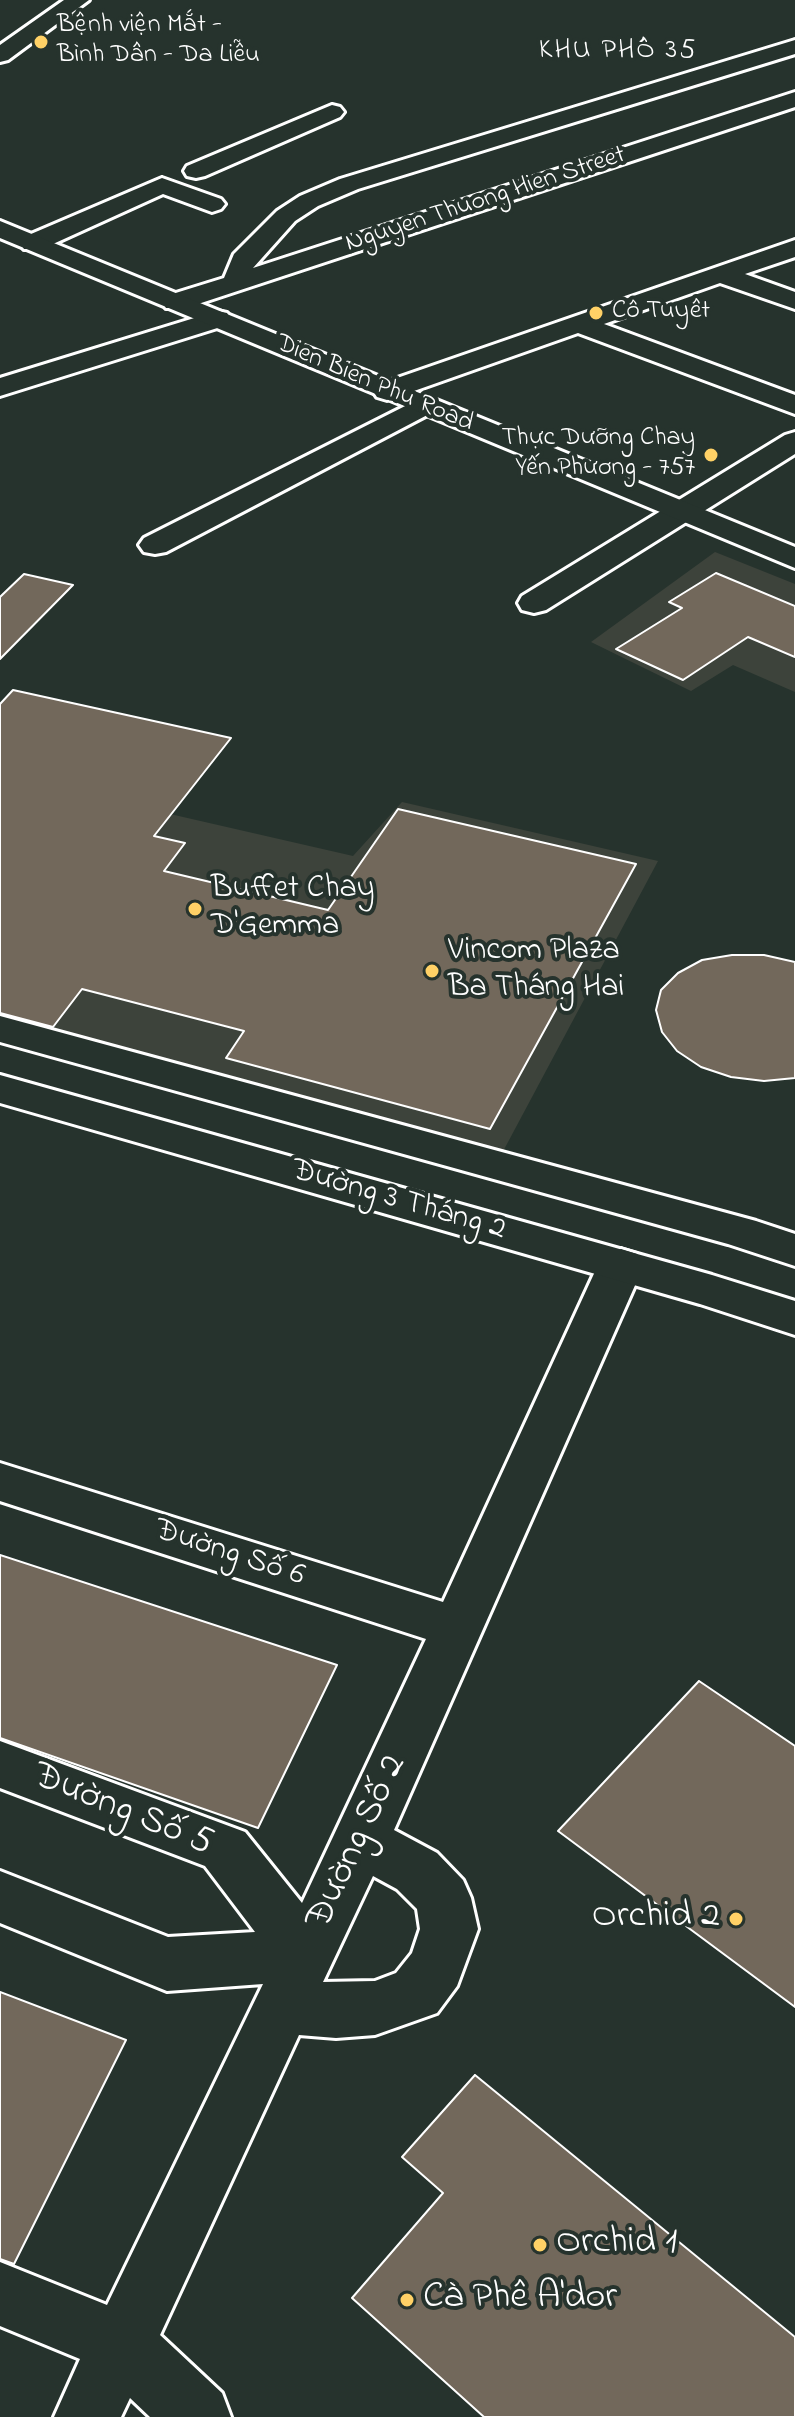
<!DOCTYPE html>
<html>
<head>
<meta charset="utf-8">
<style>
	body { margin:0 }
	canvas { display:block; background:#26332d }
</style>
</head>
<body>
<canvas width="795" height="2417"></canvas>
<script>
const context = document.querySelector('canvas').getContext('2d');
context.lineJoin = 'round';
function fill(path, color) {
  context.fillStyle = color;
  context.fill(path, 'evenodd');
}
function shape(rows) {
  const path = new Path2D();
  for (const r of rows) {
    path.moveTo(r[0], r[1]);
    for (let i = 2; i < r.length; i += 2) path.lineTo(r[i], r[i + 1]);
  }
  return path;
}
function trace(path, color, width, dash) {
  context.strokeStyle = color;
  context.lineWidth = width;
  context.lineCap = dash ? 'butt' : 'round';
  context.setLineDash(dash || []);
  context.stroke(path);
}
function write(font, color, halo, rows, align = 'center') {
  context.font = font + ' "Indie Flower",sans-serif';
  context.lineWidth = 8;
  context.setLineDash([]);
  context.textBaseline = 'middle';
  context.strokeStyle = halo;
  context.fillStyle = color;
  for (const [text, x, y, turn = 0] of rows) {
    context.save();
    context.translate(x, y);
    context.rotate((+turn || 0) * Math.PI / 180);
    context.textAlign = isNaN(turn) ? turn : align;
    if (halo) context.strokeText(text, 0, 0);
    context.fillText(text, 0, 0);
    context.restore();
  }
}
const built = shape([
	[715,552,795,584,795,692,733,665,691,691,591,642],
	[0,775,353,856,402,802,658,861,500,1157,0,1027]
]);
const building = shape([
	[716,573,795,606,795,657,748,637,683,680,616,649,682,608,669,602,716,573],
	[24,574,73,585,0,659,0,597,24,574],
	[13,690,231,738,154,836,185,843,164,871,328,910,398,809,636,864,490,1129,226,1058,244,1031,82,989,53,1027,0,1013,0,704,13,690],
	[732,955,764,955,795,962,795,1078,764,1081,731,1077,701,1067,677,1051,662,1032,656,1010,661,990,678,973,702,960,732,955],
	[0,1555,337,1665,258,1828,0,1738,0,1555],
	[699,1681,795,1746,795,2007,558,1831,699,1681],
	[0,1992,126,2040,14,2264,0,2259,0,1992],
	[475,2075,795,2337,795,2417,484,2417,352,2298,443,2193,402,2157,475,2075]
]);
const minor = shape([
	[795,40,795,54,358,189,318,206,295,221,253,268,795,92,795,107,186,308,166,308,162,302,166,296,224,278,234,254,277,211,300,196,340,179,795,40],
	[332,105,340,107,344,112,340,117,205,176,196,178,187,176,184,171,187,166,332,105],
	[162,178,221,199,225,204,221,209,212,212,163,194,42,249,24,249,20,243,24,237,162,178],
	[795,240,795,257,745,274,795,292,795,309,720,283,604,324,795,395,795,414,578,333,397,397,387,400,377,397,373,391,377,385,795,240],
	[217,311,227,313,231,319,227,325,0,396,0,378,217,311],
	[423,397,433,400,437,406,433,412,166,552,155,554,144,552,139,545,144,538,423,397],
	[795,432,795,454,546,610,534,613,522,610,518,603,522,596,785,435,795,432],
	[621,1249,637,1254,644,1265,394,1830,437,1853,463,1880,471,1898,478,1929,457,1986,437,2013,375,2035,336,2038,299,2035,160,2335,222,2393,231,2417,150,2417,130,2398,121,2417,54,2417,80,2359,0,2326,0,2262,107,2305,263,1984,167,1991,0,1923,0,1871,168,1937,255,1932,205,1866,0,1788,0,1741,245,1832,302,1903,426,1639,0,1501,0,1463,443,1602,598,1265,605,1254,621,1249],
	[373,1876,397,1889,417,1909,420,1929,412,1953,396,1973,375,1981,323,1982,373,1876]
]);
const major = shape([
	[64,0,89,0,8,60,0,62,0,45,64,0],
	[0,221,795,547,795,568,0,238,0,221],
	[0,1016,756,1221,795,1234,795,1266,728,1244,0,1042,0,1016],
	[0,1075,712,1275,795,1301,795,1335,700,1304,0,1103,0,1075]
]);
const markers = [
	[41,42,8,"#ffd166"],
	[596,313,8,"#ffd166"],
	[711,455,8,"#ffd166"],
	[195,909,8,"#ffd166"],
	[432,971,8,"#ffd166"],
	[736,1919,8,"#ffd166"],
	[540,2245,8,"#ffd166"],
	[407,2300,8,"#ffd166"]
];
const farPoinames = [
	["Bệnh viện Mắt -",57,27],
	["Bình Dân - Da Liễu",57,57],
	["Cô Tuyêt",612,313],
	["Thực Dưỡng Chay",695,440,"right"],
	["Yến Phương - 757",695,470,"right"]
];
const farStreetnames = [
	["Nguyen Thuong Hien Street",486,201,-18],
	["Dien Bien Phu Road",374,385,23]
];
const farNeighbourhoodnames = [
	["KHU PHỐ 35",618,52]
];
const poiNames = [
	["Buffet Chay",211,891],
	["D'Gemma",211,928],
	["Vincom Plaza",448,953],
	["Ba Tháng Hai",448,990]
];
const streetNames = [
	["Đường 3 Tháng 2",398,1202,16],
	["Đường Số 6",229,1555,18]
];
const nearStreetnames = [
	["Đường Số 5",122,1812,22],
	["Đường Số 2",359,1843,-65]
];
const nearPoinames = [
	["Orchid 2",720,1919,"right"],
	["Orchid 1",556,2245],
	["Cà Phê A'dor",423,2300]
];
fill(built, '#3d433b');
fill(building, '#72685b');
trace(building, '#fff', 2);
trace(minor, '#fff', 6);
trace(major, '#fff', 6);
fill(minor, '#26332d');
fill(major, '#26332d');
for (const [x, y, r, color] of markers) {
  const dot = new Path2D();
  dot.arc(x, y, r, 0, 2 * Math.PI);
  context.fillStyle = color;
  context.fill(dot);
  trace(dot, '#26332d', 3);
}
write('26px', '#fff', '#26332d', farPoinames, 'left');
write('26px', '#fff', '#26332d', farStreetnames);
context.letterSpacing = '2px';
write('28px', '#fff', '#26332d', farNeighbourhoodnames);
context.letterSpacing = '0px';
write('32px', '#fff', '#26332d', poiNames, 'left');
write('32px', '#fff', '#26332d', streetNames);
write('38px', '#fff', '#26332d', nearStreetnames);
write('38px', '#fff', '#26332d', nearPoinames, 'left');
</script>
</body>
</html>
